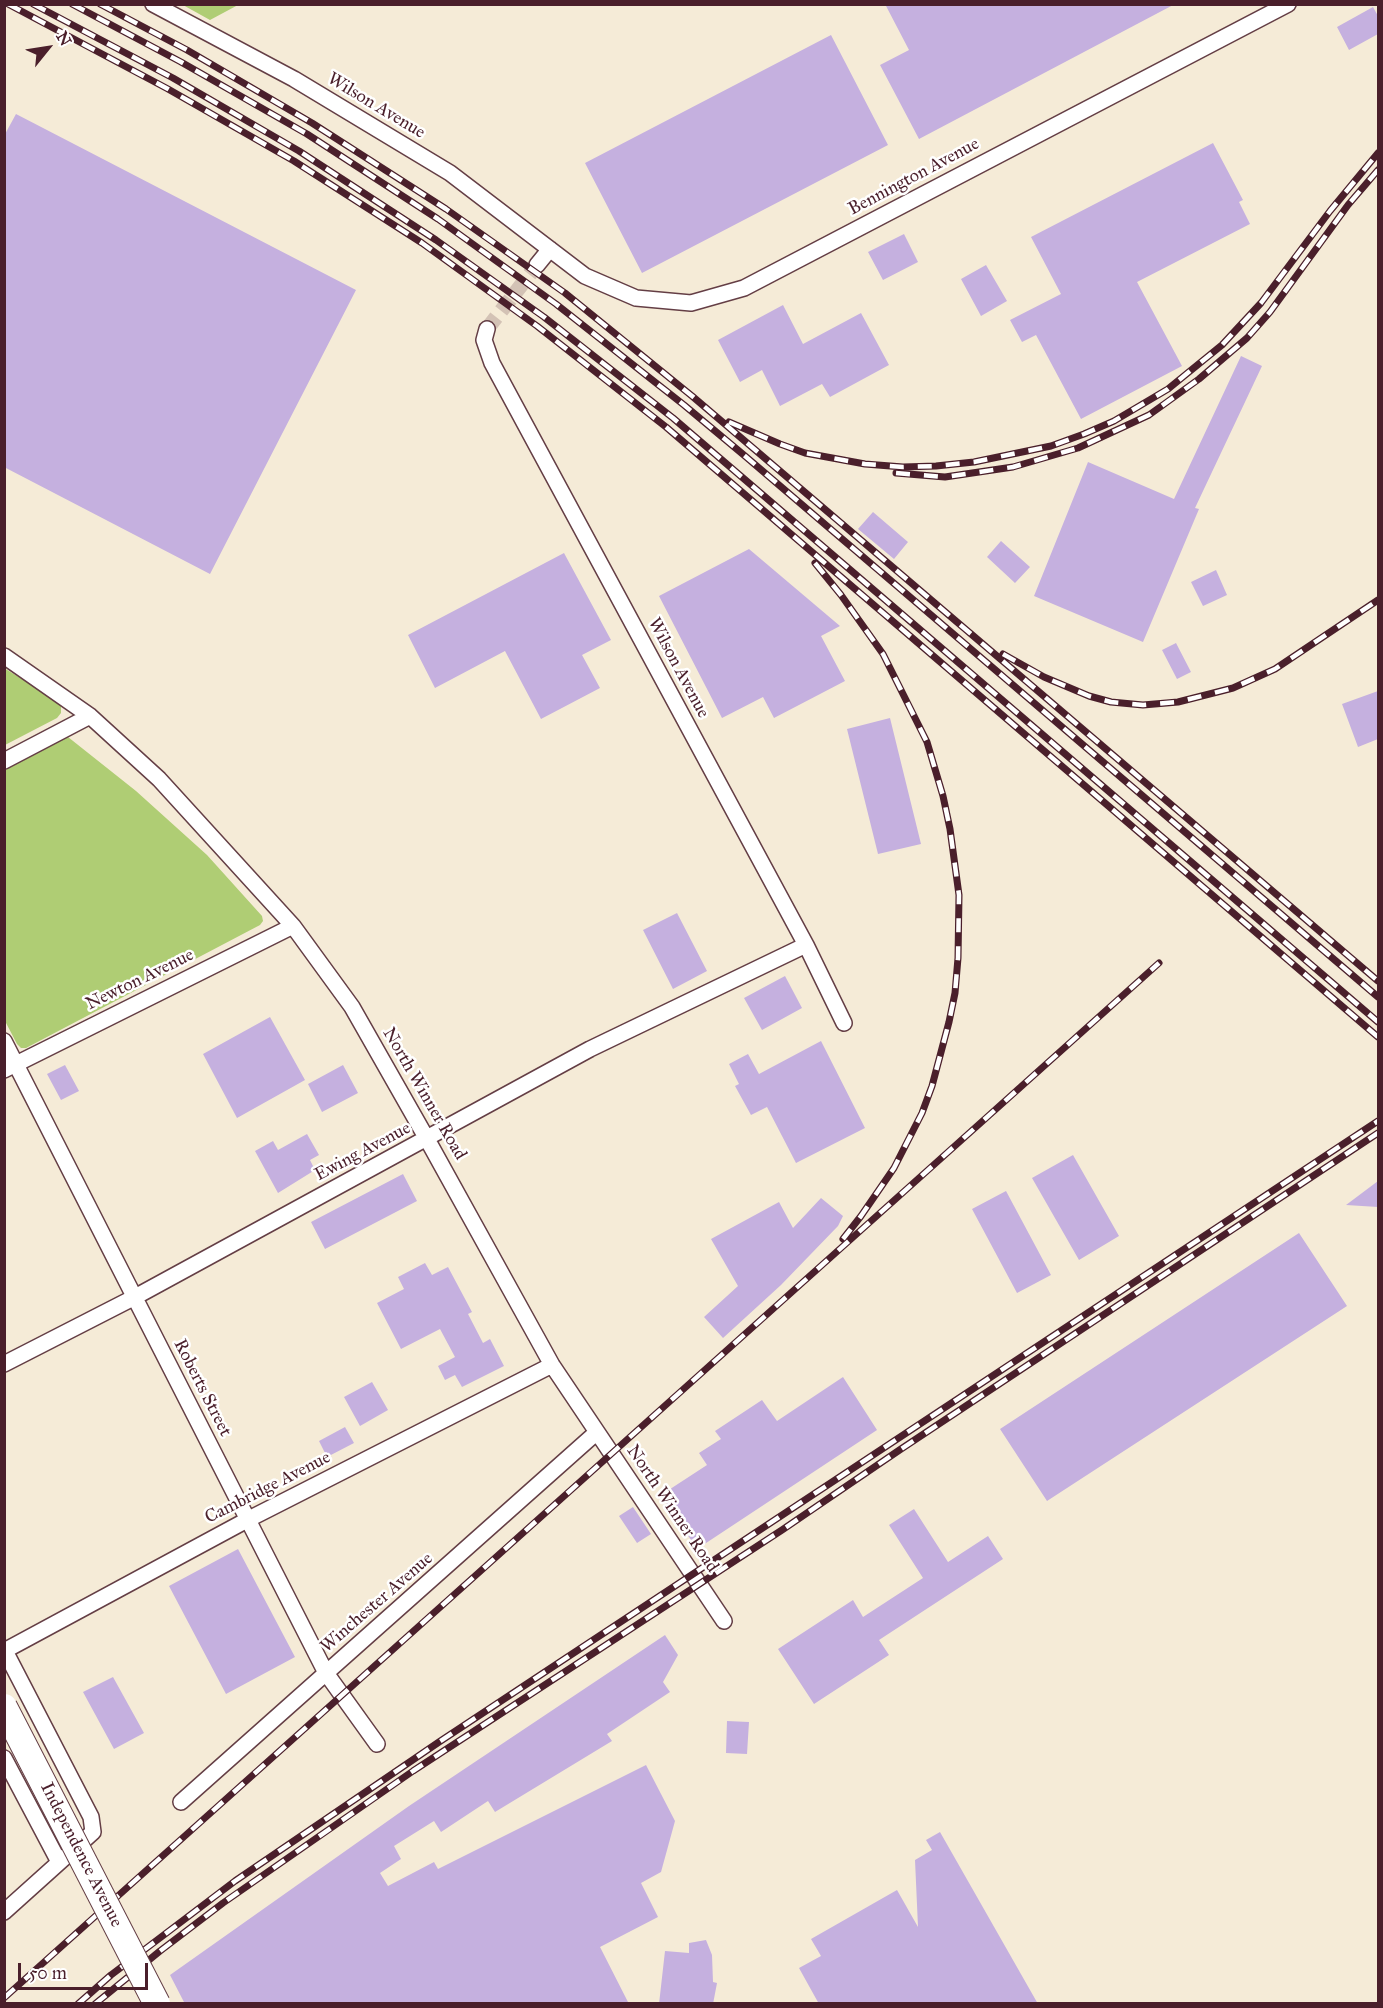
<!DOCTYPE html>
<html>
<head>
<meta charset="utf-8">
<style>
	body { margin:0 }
	#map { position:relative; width:1383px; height:2008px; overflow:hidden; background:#f5ebd7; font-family:"IM FELL Great Primer",serif }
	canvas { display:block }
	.frame { position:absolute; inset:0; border:6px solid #4a1f2b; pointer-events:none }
	.north { position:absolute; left:18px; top:18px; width:60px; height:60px; -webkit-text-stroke:4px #fff; paint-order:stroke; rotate:60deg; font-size:16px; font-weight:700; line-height:24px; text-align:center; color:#4a1f2b }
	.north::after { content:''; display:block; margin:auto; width:21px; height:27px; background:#4a1f2b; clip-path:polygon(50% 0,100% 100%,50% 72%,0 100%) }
	.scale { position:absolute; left:18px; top:1963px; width:130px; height:27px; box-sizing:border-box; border:3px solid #4a1f2b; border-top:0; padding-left:8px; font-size:18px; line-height:21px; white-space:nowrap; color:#4a1f2b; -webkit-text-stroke:4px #fff; paint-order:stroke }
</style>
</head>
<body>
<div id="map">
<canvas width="1383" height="2008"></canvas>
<div class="frame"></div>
<div class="north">N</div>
<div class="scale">50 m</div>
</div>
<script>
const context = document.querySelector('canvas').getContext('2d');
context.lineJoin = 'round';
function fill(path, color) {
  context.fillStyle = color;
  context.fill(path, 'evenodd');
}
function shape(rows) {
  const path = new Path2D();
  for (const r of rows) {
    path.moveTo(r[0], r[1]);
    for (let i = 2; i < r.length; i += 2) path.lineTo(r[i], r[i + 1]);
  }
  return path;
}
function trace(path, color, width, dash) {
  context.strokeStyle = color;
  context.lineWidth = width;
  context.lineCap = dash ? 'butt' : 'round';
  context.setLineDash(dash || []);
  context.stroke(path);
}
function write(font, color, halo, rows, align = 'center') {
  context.font = font + ' "IM FELL Great Primer",serif';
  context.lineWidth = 5;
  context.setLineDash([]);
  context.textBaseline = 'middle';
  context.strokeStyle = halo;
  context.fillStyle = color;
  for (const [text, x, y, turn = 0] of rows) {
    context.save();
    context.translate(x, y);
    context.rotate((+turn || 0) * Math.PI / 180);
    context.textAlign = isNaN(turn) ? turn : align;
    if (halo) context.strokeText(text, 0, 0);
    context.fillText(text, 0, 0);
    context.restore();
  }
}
const green = shape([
	[183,5,238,5,210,20],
	[4,668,56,700,61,706,61,713,57,718,5,745],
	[68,737,136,791,207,855,262,916,263,921,260,925,26,1048,21,1048,17,1044,5,1021,5,770]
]);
const building = shape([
	[885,4,1175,4,919,139,880,65,909,50],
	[1373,7,1378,16,1378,34,1349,50,1337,27],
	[831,35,888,145,642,273,585,163],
	[16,114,356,290,210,574,4,467,4,136],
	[1213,143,1243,200,1239,202,1250,224,1137,282,1182,366,1081,419,1036,335,1022,342,1010,320,1061,294,1031,237],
	[904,234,918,262,883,280,868,252],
	[986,265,1007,301,981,316,961,279],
	[783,305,803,344,861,313,889,365,830,397,822,384,780,406,762,370,740,382,718,340],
	[1241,356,1262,366,1195,508,1199,509,1143,642,1034,596,1088,462,1174,499],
	[873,512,908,542,894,559,858,529],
	[1001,541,1030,567,1015,583,987,557],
	[749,549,840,626,821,636,845,681,774,718,763,697,722,718,659,596],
	[564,553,611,640,582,655,600,688,541,719,505,651,435,688,408,635],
	[1216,570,1227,595,1203,606,1191,582],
	[1176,643,1191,672,1177,679,1162,650],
	[1378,691,1378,739,1358,747,1342,704],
	[890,718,921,844,878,854,847,729],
	[677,913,707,971,673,989,643,930],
	[785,976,802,1008,762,1030,744,998],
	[270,1017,305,1080,237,1118,203,1054],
	[821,1041,865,1128,796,1163,767,1107,751,1115,735,1086,739,1084,729,1064,748,1054,759,1074],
	[65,1065,79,1091,61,1100,47,1074],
	[343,1065,358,1093,322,1112,308,1084],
	[307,1134,319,1155,310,1160,315,1170,278,1193,255,1151,273,1141,278,1150],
	[1073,1155,1119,1236,1079,1260,1032,1178],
	[403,1174,417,1201,325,1249,311,1222],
	[1378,1181,1378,1207,1346,1205],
	[1006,1191,1051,1275,1017,1293,972,1209],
	[821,1198,843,1216,838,1226,781,1285,723,1338,704,1317,738,1286,711,1239,779,1202,793,1228],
	[1299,1233,1347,1306,1047,1501,1000,1429],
	[425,1263,432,1275,448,1267,472,1312,468,1314,483,1343,490,1339,504,1366,462,1387,455,1375,445,1380,438,1366,455,1357,440,1329,401,1349,377,1303,404,1289,398,1277],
	[843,1377,877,1430,697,1549,661,1495,707,1465,699,1453,721,1439,715,1431,762,1400,777,1421],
	[372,1382,388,1410,360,1426,344,1397],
	[345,1427,354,1443,327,1457,319,1441],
	[633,1507,651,1534,637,1543,619,1516],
	[914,1509,948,1562,988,1536,1003,1559,879,1640,889,1655,814,1704,778,1649,853,1600,863,1617,923,1578,889,1525],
	[238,1549,295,1657,226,1694,169,1586],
	[665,1635,678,1655,663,1682,670,1692,607,1734,612,1741,495,1812,488,1801,441,1832,434,1821,394,1846,401,1859,380,1873,388,1886,434,1862,438,1869,646,1765,675,1821,661,1872,641,1883,658,1917,600,1947,629,2004,185,2004,170,1975,409,1806],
	[113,1677,144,1733,114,1749,83,1692],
	[727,1721,749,1722,747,1754,726,1753],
	[940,1832,1038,2004,819,2004,799,1968,821,1956,811,1939,897,1890,918,1927,915,1860,932,1850,926,1840],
	[706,1940,712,1955,713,1982,717,1983,713,2004,659,2004,665,1951,689,1953,689,1943]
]);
const minorTunnel = shape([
	[487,329,537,265]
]);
const minor = shape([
	[153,4,294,79,450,173,585,276,636,298,691,303,744,288,1288,4],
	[537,265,550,249],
	[487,329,484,340,492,363,806,945,844,1023],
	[4,656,90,716,159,779,293,926,352,1007,427,1139,552,1365,724,1621],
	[4,761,90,716],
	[4,1041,326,1673,377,1744],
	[4,1070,293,926],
	[4,1364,135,1297,590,1049,806,945],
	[4,1651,247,1520,552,1365],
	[4,1758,59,1862],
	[181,1802,597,1432],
	[4,1912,93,1832,91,1817,5,1651]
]);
const rail = shape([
	[8,4,168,89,294,161,422,243,537,326,666,427,1378,1037],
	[33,4,173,78,299,151,436,240,544,317,673,418,1378,1022],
	[72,4,181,62,307,134,438,219,556,304,684,405,745,456,1378,997],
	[100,4,187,50,312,123,446,209,565,293,692,396,1378,981],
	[729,422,780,444,805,453,865,464,903,467,936,466,974,462,1051,446,1084,434,1114,421,1168,389,1222,345,1261,303,1330,211,1378,153],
	[896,473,945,477,1013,467,1078,448,1149,415,1199,379,1247,338,1270,312,1348,205,1378,170],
	[815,563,841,595,883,654,927,742,943,796,950,829,959,895,958,958,955,993,949,1022,932,1086,922,1113,894,1168,861,1216,843,1239],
	[1003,654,1044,677,1089,696,1111,702,1143,705,1178,702,1233,688,1275,669,1378,600],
	[4,1998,1159,963],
	[78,2004,111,1975,235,1881,439,1742,1378,1121],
	[95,2004,160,1951,223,1903,413,1771,782,1530,901,1449,1378,1133]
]);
const primaryBridge = shape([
	[4,1707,157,2004]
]);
const streetNames = [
	["Wilson Avenue",376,106,31],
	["Bennington Avenue",914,177,-28],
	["Wilson Avenue",678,668,62],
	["Newton Avenue",140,980,-26],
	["North Winner Road",424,1094,60],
	["Ewing Avenue",363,1152,-28],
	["Roberts Street",202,1388,63],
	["Cambridge Avenue",268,1488,-27],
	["North Winner Road",672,1509,56],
	["Winchester Avenue",377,1603,-41],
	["Independence Avenue",81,1855,63]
];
fill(green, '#afcd74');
fill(building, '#c5b0df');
trace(minorTunnel, '#d3c2b5', 15, [15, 8]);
trace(minor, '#643e45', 18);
trace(minor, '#fff', 15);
trace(rail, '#4a1f2b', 7);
trace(rail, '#fff', 4.5, [14]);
trace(primaryBridge, '#643e45', 28, []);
trace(primaryBridge, '#fff', 26);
write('18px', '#4a1f2b', '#fff', streetNames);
</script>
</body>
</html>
